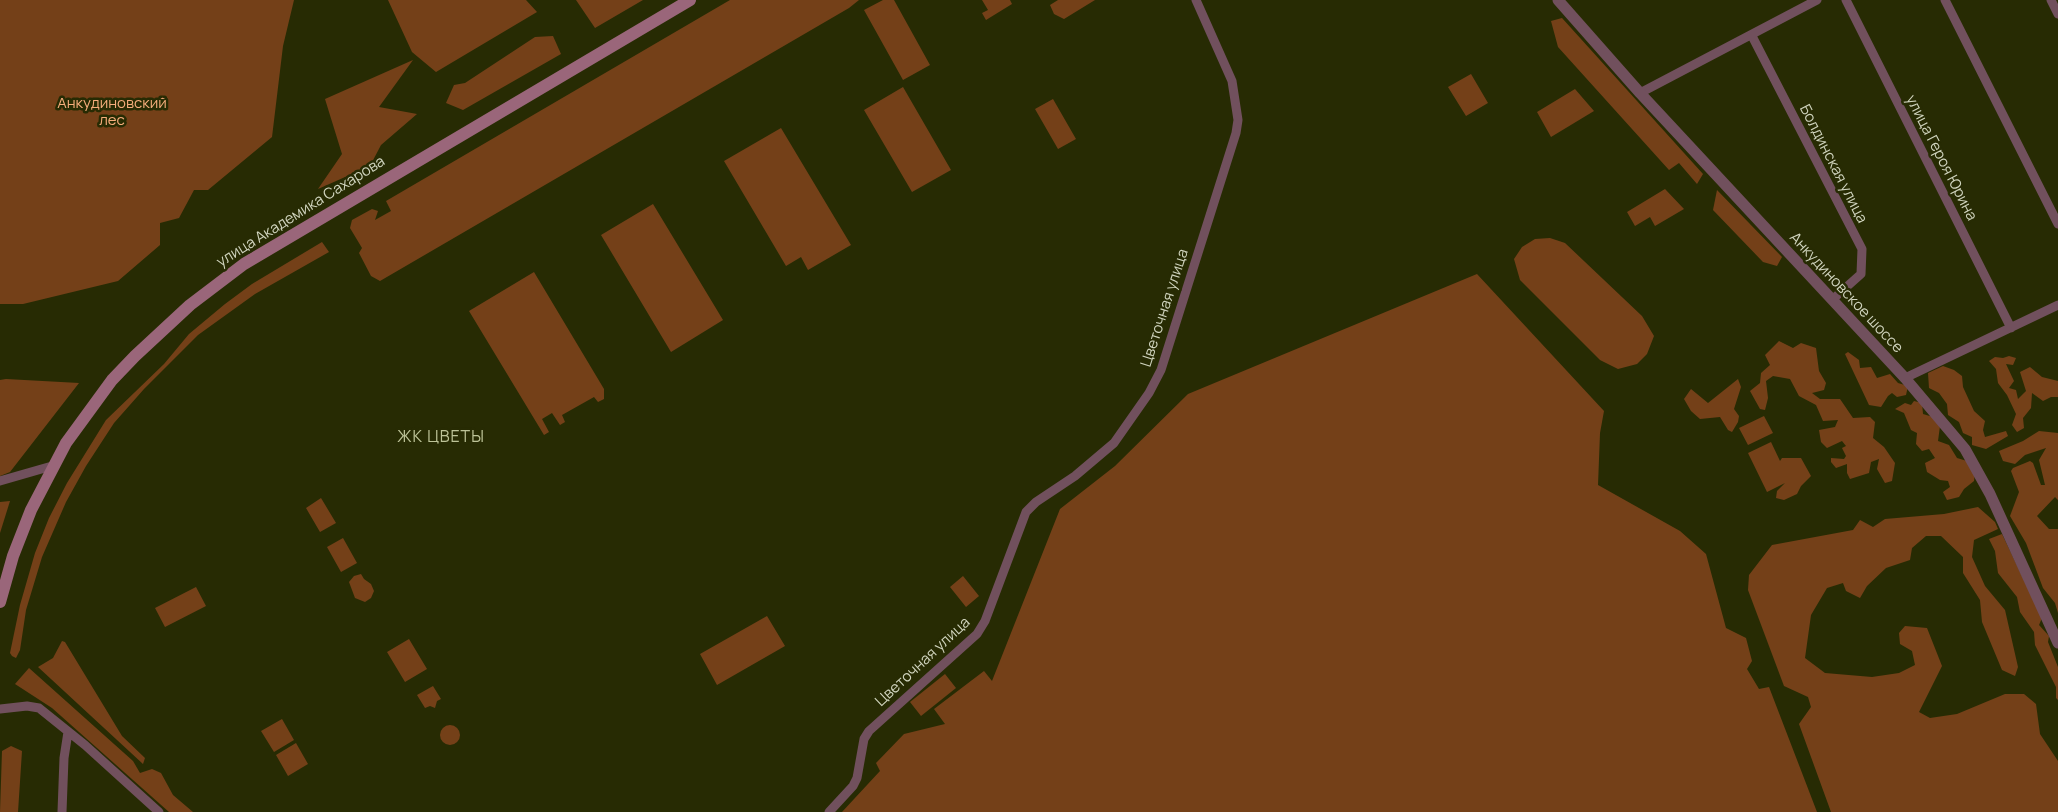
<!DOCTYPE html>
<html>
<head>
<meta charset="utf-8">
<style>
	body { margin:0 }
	canvas { display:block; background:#272b03 }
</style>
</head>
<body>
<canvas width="2058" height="812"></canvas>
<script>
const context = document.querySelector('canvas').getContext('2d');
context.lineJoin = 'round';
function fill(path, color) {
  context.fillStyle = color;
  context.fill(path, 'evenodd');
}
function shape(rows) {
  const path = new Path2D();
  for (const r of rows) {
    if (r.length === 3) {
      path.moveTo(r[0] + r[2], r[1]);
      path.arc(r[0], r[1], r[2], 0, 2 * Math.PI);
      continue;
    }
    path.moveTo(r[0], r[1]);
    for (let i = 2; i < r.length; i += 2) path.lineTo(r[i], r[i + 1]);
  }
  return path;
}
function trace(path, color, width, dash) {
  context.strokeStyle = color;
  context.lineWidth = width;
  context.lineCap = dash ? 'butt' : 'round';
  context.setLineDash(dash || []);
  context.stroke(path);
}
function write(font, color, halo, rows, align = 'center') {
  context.font = font + ' Manrope,sans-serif';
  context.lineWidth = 5;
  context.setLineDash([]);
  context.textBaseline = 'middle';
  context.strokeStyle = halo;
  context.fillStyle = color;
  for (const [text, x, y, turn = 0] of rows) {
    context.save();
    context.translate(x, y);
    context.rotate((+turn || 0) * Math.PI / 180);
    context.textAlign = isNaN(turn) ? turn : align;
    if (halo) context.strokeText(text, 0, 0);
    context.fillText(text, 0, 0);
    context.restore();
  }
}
const green = shape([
	[0,0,294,0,283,46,272,137,208,190,194,190,179,218,160,223,160,245,118,281,23,304,0,304],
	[388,0,526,0,537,12,436,72,412,52],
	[576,0,643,0,595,28],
	[730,0,859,0,849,8,380,281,371,276,359,253,362,248,350,228,352,220,372,209,378,211,375,220,391,211,386,201],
	[883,0,894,0,930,65,903,80,864,10],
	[982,0,1010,0,1012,4,986,20,982,13,988,10],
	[1058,0,1095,0,1064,19,1054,14,1050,5],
	[1562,18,1703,174,1697,184,1679,163,1669,170,1558,47,1551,21],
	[553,36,561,54,463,110,446,103,454,85,465,83,535,37],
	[413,60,379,107,417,114,381,145,370,166,318,189,342,154,325,99],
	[1471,74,1488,103,1466,116,1448,87],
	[903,87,951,170,912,192,864,110],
	[1575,89,1594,111,1551,137,1537,112],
	[1053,99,1076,139,1058,149,1035,109],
	[781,128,851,245,808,270,801,257,786,266,724,161],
	[1665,189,1684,209,1655,226,1650,217,1635,226,1627,212],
	[1717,190,1782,257,1777,266,1763,262,1713,210],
	[653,204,723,320,671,352,601,235],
	[1550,238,1565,243,1642,316,1654,336,1647,354,1637,364,1618,369,1600,360,1520,280,1514,259,1522,247,1535,239],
	[322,242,329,252,255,294,198,335,144,389,114,423,86,466,66,502,42,557,26,610,20,650,16,658,12,656,10,653,20,605,35,553,49,518,67,483,106,420,164,364,189,334,225,304,252,284],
	[534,272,604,389,604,399,598,402,594,397,562,415,565,422,560,425,552,413,542,419,549,432,544,435,469,311],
	[1477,274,1604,411,1600,433,1598,485,1680,531,1706,554,1726,628,1746,638,1752,661,1747,669,1759,689,1769,687,1817,812,842,812,880,771,876,763,904,734,945,724,934,709,984,671,992,681,1060,509,1115,466,1188,394],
	[1779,341,1793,348,1801,343,1816,348,1819,371,1826,383,1824,390,1812,393,1820,399,1840,399,1853,418,1870,417,1875,422,1873,438,1884,447,1895,463,1892,481,1885,483,1877,469,1879,459,1871,462,1869,473,1850,479,1847,473,1847,464,1836,468,1831,462,1831,458,1844,459,1846,456,1842,448,1846,446,1842,441,1827,448,1821,442,1819,430,1835,427,1838,420,1823,421,1816,405,1799,396,1790,379,1773,376,1766,381,1768,398,1765,410,1760,409,1750,391,1760,383,1761,373,1770,365,1765,355],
	[1848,352,1859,360,1860,368,1871,367,1877,378,1890,374,1898,383,1908,386,1906,395,1897,397,1892,393,1888,396,1881,407,1869,405,1845,354],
	[2009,356,2016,358,2013,365,2006,364,2014,381,2009,388,2016,390,2018,399,2026,391,2020,372,2030,367,2042,377,2058,381,2058,397,2051,397,2043,401,2032,393,2031,408,2023,418,2024,428,2017,432,2012,425,2016,414,2007,395,1998,383,1996,369,1989,361,1995,357,2003,358],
	[1943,366,1954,370,1962,376,1963,387,1974,411,1985,421,1983,430,1985,437,2006,431,2008,436,1986,449,1972,445,1972,437,1963,433,1959,422,1948,415,1947,404,1939,393,1929,388,1928,373],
	[6,379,79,383,10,472,0,476,0,380],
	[1738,379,1741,387,1734,409,1739,416,1738,422,1732,432,1728,430,1720,417,1700,419,1691,411,1684,399,1691,389,1708,403],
	[1914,401,1922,403,1923,414,1933,417,1940,426,1938,441,1949,445,1957,458,1967,461,1975,473,1974,481,1964,489,1959,497,1947,500,1943,492,1950,487,1948,481,1940,480,1927,472,1925,463,1935,458,1929,449,1922,451,1916,444,1917,433,1911,430,1904,413,1895,409,1905,403,1911,405],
	[1764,416,1773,433,1748,445,1739,428],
	[2039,431,2058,433,2058,500,2055,497,2037,516,2049,529,2058,529,2058,613,2055,603,2043,588,2026,543,2010,516,2019,492,2011,471,2013,468,2030,461,2033,463,2041,485,2045,485,2039,460,2046,448,2025,455,2015,464,2003,461,1999,451,2023,441],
	[1771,442,1780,461,1782,458,1801,458,1811,476,1801,486,1797,494,1784,500,1776,498,1777,491,1785,483,1767,492,1748,453],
	[321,498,336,523,320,532,306,508],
	[10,501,0,533,0,502],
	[1978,507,1995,522,1998,529,1974,540,1972,557,1985,586,2005,610,2018,667,2015,676,2002,670,1982,622,1980,600,1963,573,1963,557,1941,536,1926,536,1912,548,1910,560,1886,568,1867,586,1860,598,1846,591,1843,583,1827,588,1811,615,1805,658,1825,673,1872,677,1899,673,1915,665,1912,651,1900,644,1899,633,1905,626,1927,628,1942,666,1919,712,1930,718,1957,714,2005,694,2024,694,2036,704,2040,734,2058,761,2058,812,1831,812,1799,724,1811,707,1808,697,1784,686,1748,590,1749,575,1772,545,1853,530,1860,520,1873,527,1885,519,1944,514],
	[2002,534,2042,618,2039,625,2049,636,2048,642,2058,667,2058,700,2056,698,2056,687,2035,645,2034,632,2020,612,2017,597,1998,573,1995,551,1989,539],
	[343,538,357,563,341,572,327,547],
	[361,574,364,579,371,584,374,591,371,598,365,602,355,598,349,582,354,576],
	[963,576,979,596,966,607,950,587],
	[196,587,206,606,165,627,155,608],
	[767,616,785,646,717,685,700,654],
	[409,639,427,669,405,682,387,652],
	[62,641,65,642,122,736,145,758,143,764,38,667,53,658],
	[29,668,133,761,140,773,152,769,161,773,173,795,193,812,169,812,52,708,15,684],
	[945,674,956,688,921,716,910,702],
	[433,686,441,699,437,701,435,708,430,706,425,708,417,695],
	[282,719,294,740,274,752,261,731],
	[450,735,10],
	[296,743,308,764,288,776,276,755],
	[11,746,22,751,18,812,0,812,2,751]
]);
const minor = shape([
	[1846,0,2011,328],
	[1945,0,2058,224],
	[2051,0,2058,14],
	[1752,36,1862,249,1861,274,1833,299],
	[1640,93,1817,0],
	[1905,378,2058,305],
	[0,481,52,466],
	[0,709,27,706,39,708,85,745,159,812],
	[62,812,64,758,68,732],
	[829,812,853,786,857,778,864,739,869,731,977,634,985,621,1026,512,1036,502,1075,476,1114,443,1149,393,1161,370,1236,133,1238,120,1232,81,1196,0]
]);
const tertiary = shape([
	[1558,0,1640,93,1905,378,1965,449,1990,494,2058,643]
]);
const secondary = shape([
	[0,602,13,556,31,510,66,443,112,380,135,356,190,305,244,264,690,0]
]);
const parkNames = [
	["Анкудиновский",112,104],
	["лес",112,121]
];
const streetNames = [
	["улица Героя Юрина",1941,158,63],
	["Болдинская улица",1833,164,63],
	["улица Академика Сахарова",301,212,-32],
	["Анкудиновское шоссе",1846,293,47],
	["Цветочная улица",1165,308,-72],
	["Цветочная улица",923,662,-43]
];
const neighbourhoodNames = [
	["ЖК ЦВЕТЫ",441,438]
];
fill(green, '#744018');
trace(minor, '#71505d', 9);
trace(tertiary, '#71505d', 11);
trace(secondary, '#9a667a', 12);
write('15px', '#f6ad7c', '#272b03', parkNames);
write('15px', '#d0d4be', '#272b03', streetNames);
context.letterSpacing = '1px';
write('16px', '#bdc398', '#272b03', neighbourhoodNames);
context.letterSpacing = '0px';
</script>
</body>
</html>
